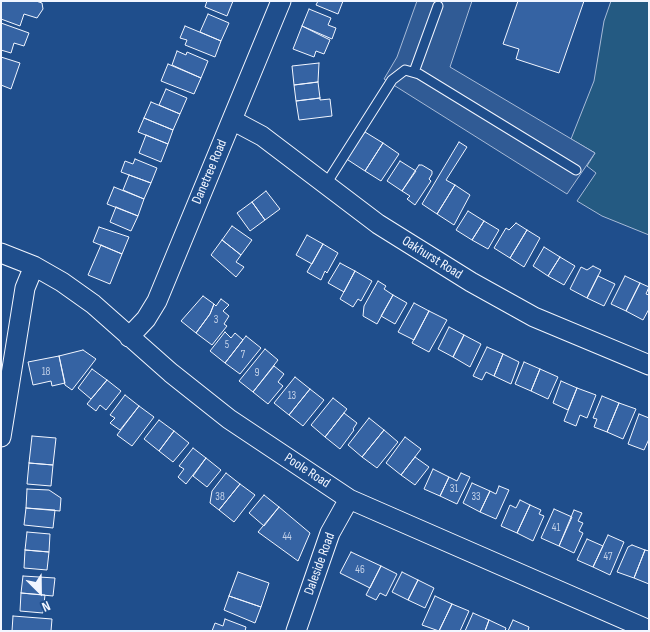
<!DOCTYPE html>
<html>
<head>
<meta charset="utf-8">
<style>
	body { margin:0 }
	#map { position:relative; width:650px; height:632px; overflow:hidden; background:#1f4e8c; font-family:"Sofia Sans Condensed",sans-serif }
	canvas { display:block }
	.frame { position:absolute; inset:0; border:2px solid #f2f6ff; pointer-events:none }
	.north { position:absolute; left:15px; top:567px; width:50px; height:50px; -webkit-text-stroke:4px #1f4e8c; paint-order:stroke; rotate:157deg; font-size:14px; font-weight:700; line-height:20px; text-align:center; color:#f2f6ff }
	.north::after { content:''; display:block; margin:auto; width:18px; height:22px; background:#f2f6ff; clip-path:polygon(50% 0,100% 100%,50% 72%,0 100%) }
</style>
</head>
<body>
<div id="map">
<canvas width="650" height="632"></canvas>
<div class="frame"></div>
<div class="north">N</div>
</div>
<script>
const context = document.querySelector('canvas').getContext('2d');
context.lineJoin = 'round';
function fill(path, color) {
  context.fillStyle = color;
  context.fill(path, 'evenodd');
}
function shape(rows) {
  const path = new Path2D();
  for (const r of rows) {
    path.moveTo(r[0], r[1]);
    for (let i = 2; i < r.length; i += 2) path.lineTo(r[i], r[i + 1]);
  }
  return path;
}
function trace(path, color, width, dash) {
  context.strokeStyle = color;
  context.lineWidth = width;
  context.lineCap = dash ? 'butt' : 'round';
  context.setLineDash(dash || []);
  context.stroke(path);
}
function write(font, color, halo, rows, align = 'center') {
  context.font = font + ' "Sofia Sans Condensed",sans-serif';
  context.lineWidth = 4;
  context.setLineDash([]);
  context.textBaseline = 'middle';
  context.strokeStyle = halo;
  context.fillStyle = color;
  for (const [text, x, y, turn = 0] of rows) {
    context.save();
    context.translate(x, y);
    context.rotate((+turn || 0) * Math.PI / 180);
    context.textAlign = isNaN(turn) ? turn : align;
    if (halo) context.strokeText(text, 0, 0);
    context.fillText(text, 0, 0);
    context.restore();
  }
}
const green = shape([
	[611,1,649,1,649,235,602,216,577,201,596,173,587,166,595,153,571,139,594,81,604,21,611,1]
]);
const parking = shape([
	[417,1,472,1,450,67,595,153,567,194,384,79,397,57,417,1]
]);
const building = shape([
	[1,1,36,1,42,3,43,9,37,18,24,14,20,26,1,19,1,1],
	[207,1,233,1,227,16,205,7,207,1],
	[318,1,343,1,338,14,316,5,318,1],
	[518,1,584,1,559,73,516,59,519,49,503,44,518,1],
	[309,9,331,18,328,25,336,28,332,39,302,26,309,9],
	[208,14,229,23,221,41,200,32,208,14],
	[1,23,29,33,24,46,14,43,11,53,1,50,1,23],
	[185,26,221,41,215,57,185,45,187,40,180,38,185,26],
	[302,26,330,40,324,54,316,51,314,57,293,49,302,26],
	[177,51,186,55,187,52,208,61,201,78,172,65,177,51],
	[1,57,20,63,11,89,1,85,1,57],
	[319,63,318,82,294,85,292,66,319,63],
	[168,64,201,78,194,94,161,81,168,64],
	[318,82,320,98,296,101,294,85,318,82],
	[166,89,187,98,180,114,159,105,166,89],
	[320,98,320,100,330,99,332,116,299,120,296,101,320,98],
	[151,102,180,114,173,130,144,118,151,102],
	[144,118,173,130,168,144,138,132,144,118],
	[365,132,383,143,365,171,345,158,358,138,360,139,365,132],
	[146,135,168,144,161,162,139,153,146,135],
	[459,142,467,147,446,180,455,185,437,214,422,204,459,142],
	[383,143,399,154,381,181,365,171,383,143],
	[135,159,157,168,151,183,121,172,125,161,133,164,135,159],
	[400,161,416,171,402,191,387,181,400,161],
	[419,165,422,165,432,171,432,174,429,179,431,181,415,205,407,199,410,196,402,191,419,165],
	[129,175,151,183,144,199,123,190,129,175],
	[455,185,470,195,454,225,437,214,455,185],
	[114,187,144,199,138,216,107,204,114,187],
	[266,191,280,209,265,220,252,202,266,191],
	[252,202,265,220,250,231,237,213,252,202],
	[116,207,138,216,131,231,110,222,116,207],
	[468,211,484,221,472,240,456,230,468,211],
	[484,221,499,230,488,249,472,240,484,221],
	[516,223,527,230,510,258,494,248,506,228,509,230,516,223],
	[232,226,252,240,241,255,222,240,232,226],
	[99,227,129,237,122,254,93,242,99,227],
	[527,230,540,238,524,267,510,258,527,230],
	[307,235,323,244,312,264,296,255,307,235],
	[222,240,241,255,236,262,244,267,236,277,211,255,222,240],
	[323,244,338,253,327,273,325,271,321,280,307,272,323,244],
	[101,245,122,254,110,284,88,275,101,245],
	[544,247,560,257,548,276,533,266,544,247],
	[560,257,575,266,564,285,548,276,560,257],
	[340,263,355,271,344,292,328,283,340,263],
	[593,266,601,270,587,298,570,289,581,267,587,270,593,266],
	[355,271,372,281,361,301,358,299,353,307,340,299,355,271],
	[598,276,615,284,604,306,587,298,598,276],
	[625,276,640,283,626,311,611,304,625,276],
	[378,281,386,286,384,289,393,295,377,324,363,316,364,306,378,281],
	[640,283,649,287,646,294,649,295,649,309,643,320,626,311,640,283],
	[393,295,407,303,395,324,381,316,393,295],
	[203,296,214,304,210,314,196,333,181,321,203,296],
	[221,299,229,305,223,311,229,316,224,324,227,326,212,345,196,333,210,314,214,304,216,306,221,299],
	[414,303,429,311,414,340,398,332,414,303],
	[429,311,447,320,429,352,412,343,429,311],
	[449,327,464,335,453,357,438,349,449,327],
	[225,332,231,338,235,333,243,340,225,363,210,351,225,332],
	[464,335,481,344,470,367,453,357,464,335],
	[246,336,261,348,240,374,225,363,246,336],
	[487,347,503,354,494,376,486,372,482,380,473,376,487,347],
	[265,349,278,360,253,392,239,381,265,349],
	[83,350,96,359,72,390,65,385,59,356,83,350],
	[503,354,519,362,511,384,494,376,503,354],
	[59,356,65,383,52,386,51,381,33,385,28,362,59,356],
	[524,362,540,369,531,391,515,384,524,362],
	[274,366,284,374,278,382,283,386,268,404,253,392,274,366],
	[92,369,107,380,91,399,78,388,92,369],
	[540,369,558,377,548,399,531,391,540,369],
	[295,377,310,389,289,415,274,403,295,377],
	[107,380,121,391,106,410,100,405,96,411,87,404,107,380],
	[561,381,577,388,568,410,553,403,561,381],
	[577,388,596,395,587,418,580,415,576,426,564,421,577,388],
	[310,389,324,400,303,426,289,415,310,389],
	[125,395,139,406,120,430,110,423,115,418,110,415,125,395],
	[602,396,619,403,607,432,594,427,597,419,593,418,602,396],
	[333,398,347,409,325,437,311,425,333,398],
	[619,403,636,409,623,439,607,432,619,403],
	[139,406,154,417,132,446,117,435,139,406],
	[344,413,357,423,353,429,354,430,340,449,325,437,344,413],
	[639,414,649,418,649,439,644,450,628,444,639,414],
	[369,418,384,430,362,457,348,445,369,418],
	[159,420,174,431,159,451,144,439,159,420],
	[384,430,398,442,377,468,362,457,384,430],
	[174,431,189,443,173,462,159,451,174,431],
	[32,436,56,438,53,465,29,463,32,436],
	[405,437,421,449,401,475,386,463,405,437],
	[193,448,206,458,186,484,178,477,184,469,179,466,193,448],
	[415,457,429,467,415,485,401,475,415,457],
	[206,458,221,470,207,487,193,476,206,458],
	[29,463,53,465,51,486,27,484,29,463],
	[433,469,449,477,440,496,424,489,433,469],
	[226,473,240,484,219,510,210,503,212,491,226,473],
	[461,473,470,477,457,504,440,496,449,477,457,481,461,473],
	[472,483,490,491,480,512,463,503,472,483],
	[240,484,255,495,234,522,219,510,240,484],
	[499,486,509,490,496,519,480,512,490,491,496,494,499,486],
	[27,489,49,490,61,498,60,511,26,508,27,489],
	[264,495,279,507,264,526,249,513,264,495],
	[520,500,530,505,517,533,501,526,510,505,516,508,520,500],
	[530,505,541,510,539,514,544,516,533,541,517,533,530,505],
	[279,507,310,533,298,561,258,532,279,507],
	[26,508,55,510,53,528,24,525,26,508],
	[554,509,572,517,559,546,541,538,554,509],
	[574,510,582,513,578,521,583,523,579,531,583,533,574,553,559,546,574,510],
	[27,532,50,534,49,552,25,550,27,532],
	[608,535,624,542,610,575,593,567,608,535],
	[587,539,603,546,593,567,577,560,587,539],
	[632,545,645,550,634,578,617,572,628,547,632,545],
	[25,550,49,552,47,570,24,568,25,550],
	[645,550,649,551,649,584,634,578,645,550],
	[351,552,381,566,370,588,340,573,351,552],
	[381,566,397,574,386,596,380,593,376,600,366,595,381,566],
	[238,572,269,583,261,607,229,596,238,572],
	[402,572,418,580,408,600,392,592,402,572],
	[23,576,55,578,53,596,21,593,23,576],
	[418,580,434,588,425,608,408,600,418,580],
	[21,593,45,595,43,613,20,611,21,593],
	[229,596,261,607,255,623,224,610,229,596],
	[435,596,452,604,439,631,422,625,435,596],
	[452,604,469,611,460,631,439,631,452,604],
	[473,613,489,620,485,631,465,631,473,613],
	[13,616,52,619,51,631,12,631,13,616],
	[225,619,246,627,245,631,212,631,215,623,223,626,225,619],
	[489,620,506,628,505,631,485,631,489,620],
	[513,620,529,627,528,631,508,631,513,620]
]);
const service = shape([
	[414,72,438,6],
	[326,184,392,80,405,70,419,74,576,170]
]);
const minor = shape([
	[232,120,262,136,378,224,471,282,534,317,649,365],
	[1,253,34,266,62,282,93,304,171,373,229,419,349,499,649,630],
	[129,337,146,319,157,301,281,1],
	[1,437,25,288,34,266],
	[296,631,330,533,349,499]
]);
const numberNames = [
	["3",216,320],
	["5",227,345],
	["7",243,355],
	["18",46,372],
	["9",257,373],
	["13",292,396],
	["31",454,489],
	["38",220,497],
	["33",476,497],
	["41",556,528],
	["44",287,537],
	["47",608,557],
	["46",360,570]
];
const streetNames = [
	["Danetree Road",210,172,-67],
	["Oakhurst Road",432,258,32],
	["Poole Road",307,471,33],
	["Daleside Road",320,564,-70]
];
fill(green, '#245a82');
trace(green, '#a8bbd7', 1);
fill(parking, '#305b95');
trace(parking, '#a8bbd7', 1);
fill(building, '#3563a3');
trace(building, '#f2f6ff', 1);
trace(service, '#f2f6ff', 11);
trace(minor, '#f2f6ff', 21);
trace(service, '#1f4e8c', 9);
trace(minor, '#1f4e8c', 19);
write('11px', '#c3d1e8', null, numberNames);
write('14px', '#f2f6ff', '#1f4e8c', streetNames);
</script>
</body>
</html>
